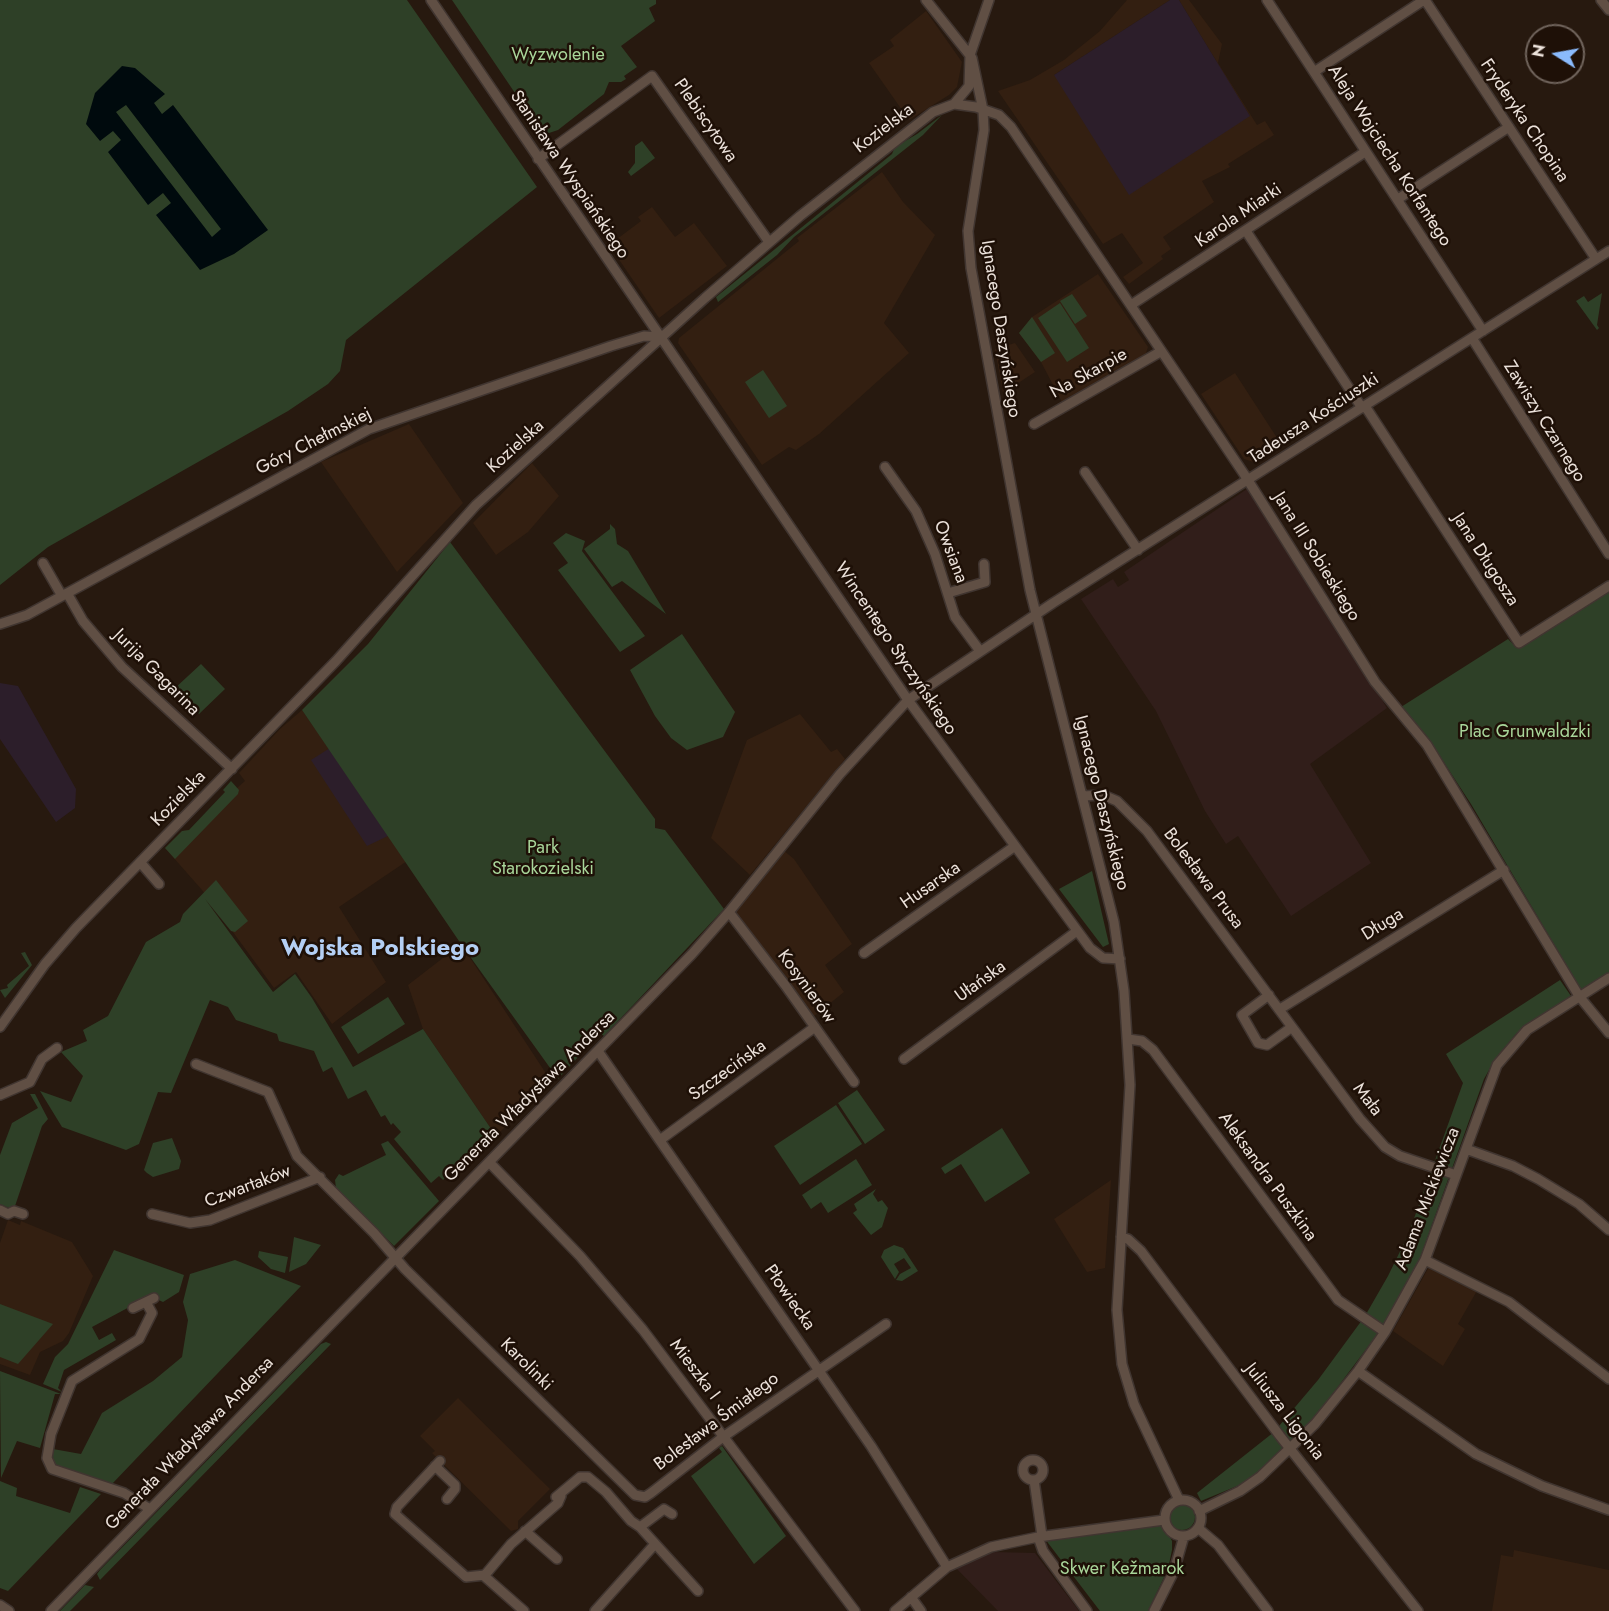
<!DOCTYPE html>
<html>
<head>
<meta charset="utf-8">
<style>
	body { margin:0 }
	#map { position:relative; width:1609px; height:1611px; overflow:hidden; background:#27190f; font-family:Jost,sans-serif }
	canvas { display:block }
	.north { position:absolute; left:1525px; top:24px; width:60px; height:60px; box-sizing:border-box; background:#1e1007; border:2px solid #70645c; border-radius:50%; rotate:281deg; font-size:16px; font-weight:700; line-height:24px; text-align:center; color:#ece2db }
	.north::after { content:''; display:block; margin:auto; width:21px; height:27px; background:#8abafc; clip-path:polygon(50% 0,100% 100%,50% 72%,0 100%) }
</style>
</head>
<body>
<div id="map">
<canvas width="1609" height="1611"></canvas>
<div class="north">N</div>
</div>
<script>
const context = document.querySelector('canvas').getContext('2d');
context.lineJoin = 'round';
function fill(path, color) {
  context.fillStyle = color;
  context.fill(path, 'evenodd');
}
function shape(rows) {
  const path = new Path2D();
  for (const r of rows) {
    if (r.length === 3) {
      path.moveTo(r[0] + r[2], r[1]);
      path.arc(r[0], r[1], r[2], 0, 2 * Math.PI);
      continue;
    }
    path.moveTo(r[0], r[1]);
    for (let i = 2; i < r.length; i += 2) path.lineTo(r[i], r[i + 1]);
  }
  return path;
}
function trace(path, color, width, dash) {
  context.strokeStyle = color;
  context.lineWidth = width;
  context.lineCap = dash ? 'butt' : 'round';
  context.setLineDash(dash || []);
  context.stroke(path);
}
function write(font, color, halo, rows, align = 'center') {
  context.font = font + ' Jost,sans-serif';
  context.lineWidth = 5;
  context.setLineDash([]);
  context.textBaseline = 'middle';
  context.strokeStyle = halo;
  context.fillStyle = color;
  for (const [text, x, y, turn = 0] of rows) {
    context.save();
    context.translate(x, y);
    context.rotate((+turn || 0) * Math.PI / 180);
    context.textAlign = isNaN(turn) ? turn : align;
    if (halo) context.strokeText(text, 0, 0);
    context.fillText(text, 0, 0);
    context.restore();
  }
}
const built = shape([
	[1127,0,1170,0,1054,75,1250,116,1179,0,1189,0,1222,44,1218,63,1257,125,1265,121,1274,135,1228,164,1230,167,1202,181,1214,202,1163,237,1171,249,1161,256,1163,259,1129,284,1123,277,1143,263,1122,233,1103,244,998,91,1030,80,1064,60,1100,31],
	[926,11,962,62,957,87,949,95,909,120,869,63,894,46,890,40],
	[882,172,903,202,935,235,884,323,909,353,819,434,796,450,789,447,762,465,678,343,679,338,799,241,797,238],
	[652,207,675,237,694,223,727,266,659,318,609,245,641,221,638,217],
	[1098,274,1148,347,1145,356,1062,402,1041,362,1019,333,1032,317],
	[1015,343,1035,372,1003,393,995,349],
	[1235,373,1281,444,1253,462,1244,459,1201,394],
	[409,424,463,503,397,572,321,462],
	[532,463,559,496,528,532,496,555,473,523],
	[302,710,407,861,339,907,386,982,332,1024,296,972,274,988,202,890,165,848,182,831,189,830,245,781,239,773,280,729],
	[800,714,831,752,837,749,845,759,750,875,711,838,747,740],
	[783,850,794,859,852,944,825,965,844,992,813,1017,735,910],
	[461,944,551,1081,496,1136,423,1029,408,985],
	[1111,1180,1105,1268,1087,1272,1054,1219],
	[8,1220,20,1225,21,1221,72,1242,93,1276,69,1333,63,1341,40,1352,30,1375,0,1364,0,1243],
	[1429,1267,1478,1289,1458,1324,1465,1329,1443,1366,1393,1331],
	[458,1398,550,1489,518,1521,518,1529,511,1531,432,1453,435,1451,420,1436],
	[1514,1550,1609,1570,1609,1611,1492,1611,1501,1555,1513,1557]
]);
const industrial = shape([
	[1170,0,1179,0,1250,116,1129,195,1054,75],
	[0,683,18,686,76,789,75,808,56,822,0,739],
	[330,748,390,835,367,846,311,760]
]);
const medical = shape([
	[1250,487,1387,708,1310,764,1371,863,1291,916,1238,836,1226,844,1205,811,1156,711,1081,599,1113,579,1118,587,1129,580,1124,572],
	[994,1552,1035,1553,1079,1611,998,1611,955,1567]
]);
const green = shape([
	[0,0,407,0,537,187,346,340,340,371,328,384,288,411,48,547,0,585],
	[452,0,656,0,656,4,649,8,655,21,621,46,637,67,624,76,626,79,621,82,609,82,604,94,558,130,546,134,538,127],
	[942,115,923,135,794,237,777,255,718,302,716,297,892,154,895,147,917,134],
	[642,141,655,158,631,176,628,172,635,163,635,146],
	[1602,293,1597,325,1599,328,1597,330,1576,301,1584,296,1588,302],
	[1072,294,1087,316,1075,324,1060,301],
	[1060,303,1089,348,1067,362,1038,318],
	[1032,317,1055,353,1041,362,1019,333],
	[763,370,787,406,769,418,745,382],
	[610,524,615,529,617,544,628,551,666,614,622,581,612,587,584,549,610,529],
	[566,533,585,541,582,551,645,636,620,652,558,570,568,563,553,543],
	[450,542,655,819,655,828,665,830,724,909,604,1036,600,1033,558,1079,461,944,302,710,368,644],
	[1609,592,1609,973,1581,990,1471,804,1426,735,1401,707,1508,639,1517,648],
	[682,634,735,712,723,737,687,750,671,738,655,716,630,670],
	[201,664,225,689,199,714,174,689],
	[231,781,239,790,238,794,175,859,165,848,182,831,189,830,225,792,223,790],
	[1092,871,1109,944,1103,947,1059,889],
	[216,880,248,921,235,932,231,931,205,899,273,992,295,974,312,998,353,1067,423,1029,496,1136,451,1182,446,1177,443,1180,439,1176,431,1183,394,1139,401,1132,393,1123,391,1125,385,1115,381,1117,366,1090,348,1099,332,1067,323,1072,314,1051,279,1041,277,1034,236,1020,228,1007,210,1000,171,1093,158,1092,139,1144,126,1150,62,1127,40,1091,71,1102,83,1076,61,1052,87,1041,83,1030,108,1016,146,942,180,922,183,914],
	[25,952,32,965,5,998,0,990,8,988,7,985,29,966,21,953],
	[1560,980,1571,996,1516,1034,1494,1061,1484,1079,1420,1258,1379,1332,1310,1424,1259,1472,1242,1484,1201,1501,1197,1493,1274,1432,1318,1380,1365,1316,1388,1276,1408,1235,1463,1083,1446,1054],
	[388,997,405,1024,358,1054,341,1027],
	[537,1083,548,1084,507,1124,504,1121],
	[857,1090,885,1130,865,1144,838,1103],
	[30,1094,35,1094,48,1119,42,1126,15,1206,9,1208,0,1204,0,1155,12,1123,38,1108],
	[836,1105,862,1144,800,1185,774,1146],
	[1002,1128,1030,1173,985,1202,961,1164,945,1174,941,1168],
	[172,1138,181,1161,179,1169,153,1177,147,1173,144,1170,153,1143],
	[388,1141,439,1201,394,1246,336,1188,335,1180,339,1174,343,1176,386,1155,381,1144],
	[856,1159,872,1185,828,1213,821,1202,811,1209,802,1195],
	[876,1189,873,1194,878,1202,882,1200,888,1208,882,1227,871,1235,853,1213,857,1210,854,1204],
	[294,1237,321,1245,306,1264,289,1272],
	[894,1245,903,1248,918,1271,902,1281,896,1280,900,1274,911,1268,904,1258,894,1264,899,1272,895,1279,881,1257,884,1250],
	[114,1250,184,1275,179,1292,163,1302,150,1296,92,1327,99,1340,112,1333,116,1340,64,1370,58,1388,62,1392,43,1384,55,1357,68,1344],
	[259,1251,288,1257,285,1273,271,1269,258,1257],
	[235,1260,301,1286,112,1484,90,1482,50,1466,53,1449,81,1454,102,1413,153,1381,182,1357,188,1320,183,1302,190,1274],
	[0,1304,53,1324,18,1364,0,1357],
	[326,1342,331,1344,100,1580,97,1574,100,1570,321,1344],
	[0,1371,61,1394,55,1394,40,1448,17,1441,1,1478],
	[722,1446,786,1536,754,1564,691,1476,722,1452,719,1448],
	[0,1481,17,1488,16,1496,70,1513,80,1487,101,1494,8,1591,0,1588],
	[1182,1517,13],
	[1163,1524,1172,1541,1172,1550,1168,1569,1148,1611,1100,1611,1045,1539],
	[85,1585,94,1587,70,1611,60,1611]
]);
const water = shape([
	[122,66,135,68,165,94,154,103,162,114,173,105,268,230,234,254,200,270,156,215,171,203,163,193,148,205,108,152,121,140,113,131,100,141,86,124,95,93],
	[126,105,221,229,212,237,116,112]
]);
const minor = shape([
	[431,0,908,700,1090,948,1103,958,1120,959],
	[926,0,972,58,983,110,984,130,968,231,971,268,1030,590,1114,922,1124,991,1130,1085,1117,1310,1122,1364,1134,1404,1179,1500],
	[1267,0,1483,331],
	[1425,0,1596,259],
	[1601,0,1609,10],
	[1314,72,1424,0],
	[954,104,969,86,970,55,989,0],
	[538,159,652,76,769,242],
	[1398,199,1509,127],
	[1246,231,1362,408],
	[1131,305,1365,152],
	[1472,338,1609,554],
	[1365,406,1519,643,1609,586],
	[1034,424,1160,352],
	[885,467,916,511,935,554,955,617,980,651],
	[1085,472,1138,550],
	[43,563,62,596],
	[67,593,83,621,122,667,232,769],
	[948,593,985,582,984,564],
	[0,624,27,615,369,429,611,346,644,336,662,337],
	[1082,796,1103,795,1117,801,1147,831,1360,1119,1385,1147,1400,1156,1456,1175],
	[140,862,159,884],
	[729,912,785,985,854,1082],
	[864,953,1015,846],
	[1269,995,1242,1015,1258,1043,1267,1045,1292,1027],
	[1280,1009,1504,870],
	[0,1027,45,964,76,928,336,661,476,505,705,298,800,216,933,112,954,104,976,107,999,115,1011,127,1244,474,1375,682,1427,745,1579,996,1609,1033],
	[1128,1039,1142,1041,1153,1050,1338,1300,1385,1332],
	[598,1051,871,1446,947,1567],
	[904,1059,1077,931],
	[196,1064,268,1092,297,1156,374,1233,405,1269,635,1495,645,1497,651,1493,723,1437,886,1324],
	[0,1095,30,1082,42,1059,57,1048],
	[660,1140,815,1027],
	[1466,1149,1513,1166,1538,1179,1579,1204,1609,1230],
	[489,1162,580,1256,643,1330,855,1611],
	[0,1210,8,1214,14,1211,23,1214],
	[152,1214,190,1223,210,1220,320,1177],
	[1121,1237,1128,1239,1141,1251,1280,1436,1418,1611],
	[1425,1260,1509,1302,1609,1379],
	[146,1302,152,1313,139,1339,72,1381,51,1434,47,1458,52,1469,124,1493,150,1509],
	[133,1308,154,1298],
	[1358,1371,1476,1454,1542,1486,1609,1510],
	[1033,1470,10],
	[440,1461,397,1507,395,1514,466,1577,485,1575,511,1544,558,1503,561,1496],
	[435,1466,455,1485,455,1489,447,1499],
	[1034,1480,1042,1536],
	[556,1497,580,1477,588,1477,606,1492,631,1521,640,1527,698,1591],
	[1183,1518,18],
	[1199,1511,1240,1491,1260,1477,1315,1424,1358,1371,1385,1332,1425,1260,1497,1065,1527,1030,1609,978],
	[640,1527,664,1509,672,1514],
	[1198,1528,1218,1545,1268,1611],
	[525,1531,557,1559],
	[1038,1537,1043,1551,1087,1611],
	[483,1575,524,1611],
	[911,1597,921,1611],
	[0,1605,9,1611],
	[51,1611,692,954,729,912,840,774,908,700,1053,603,1609,251],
	[595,1611,655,1544],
	[895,1611,947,1567,991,1547,1038,1537,1164,1520],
	[1154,1611,1174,1571,1184,1536]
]);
const parkNames = [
	["Wyzwolenie",558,56],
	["Plac Grunwaldzki",1525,733],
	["Park",543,849],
	["Starokozielski",543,870],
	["Skwer Kežmarok",1122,1570]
];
const streetNames = [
	["Plebiscytowa",705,121,55],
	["Fryderyka Chopina",1524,121,56],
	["Kozielska",884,129,-37],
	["Aleja Wojciecha Korfantego",1389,156,57],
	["Stanisława Wyspiańskiego",569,175,56],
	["Karola Miarki",1239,216,-34],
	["Ignacego Daszyńskiego",1000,329,81],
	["Na Skarpie",1089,374,-29],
	["Tadeusza Kościuszki",1314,419,-33],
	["Zawiszy Czarnego",1544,422,58],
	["Góry Chełmskiej",314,442,-27],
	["Kozielska",516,447,-42],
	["Owsiana",950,552,69],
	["Jana III Sobieskiego",1316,557,58],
	["Jana Długosza",1485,560,57],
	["Wincentego Styczyńskiego",895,649,56],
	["Jurija Gagarina",156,673,45],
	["Kozielska",179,799,-46],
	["Ignacego Daszyńskiego",1101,803,76],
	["Bolesława Prusa",1203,879,53],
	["Husarska",931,886,-35],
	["Długa",1383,925,-32],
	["Ułańska",981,982,-36],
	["Kosynierów",806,987,54],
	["Szczecińska",728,1071,-36],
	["Generała Władysława Andersa",530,1097,-45],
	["Mała",1367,1100,52],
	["Aleksandra Puszkina",1267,1177,54],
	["Czwartaków",248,1187,-21],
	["Adama Mickiewicza",1428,1199,-69],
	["Płowiecka",789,1298,55],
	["Karolinki",526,1365,45],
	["Mieszka I",694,1370,53],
	["Juliusza Ligonia",1284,1412,52],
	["Bolesława Śmiałego",717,1422,-37],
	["Generała Władysława Andersa",190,1444,-46]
];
const districtNames = [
	["Wojska Polskiego",380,949]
];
fill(built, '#331f11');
fill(industrial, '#2c1e2a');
fill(medical, '#311e1a');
fill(green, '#2e4027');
fill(water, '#000a0d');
trace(minor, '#403530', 12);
trace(minor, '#604f44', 9);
write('18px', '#a9d69a', '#1e1007', parkNames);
write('18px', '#ece2db', '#1e1007', streetNames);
write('bold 24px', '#b4cff4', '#1e1007', districtNames);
</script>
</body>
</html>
